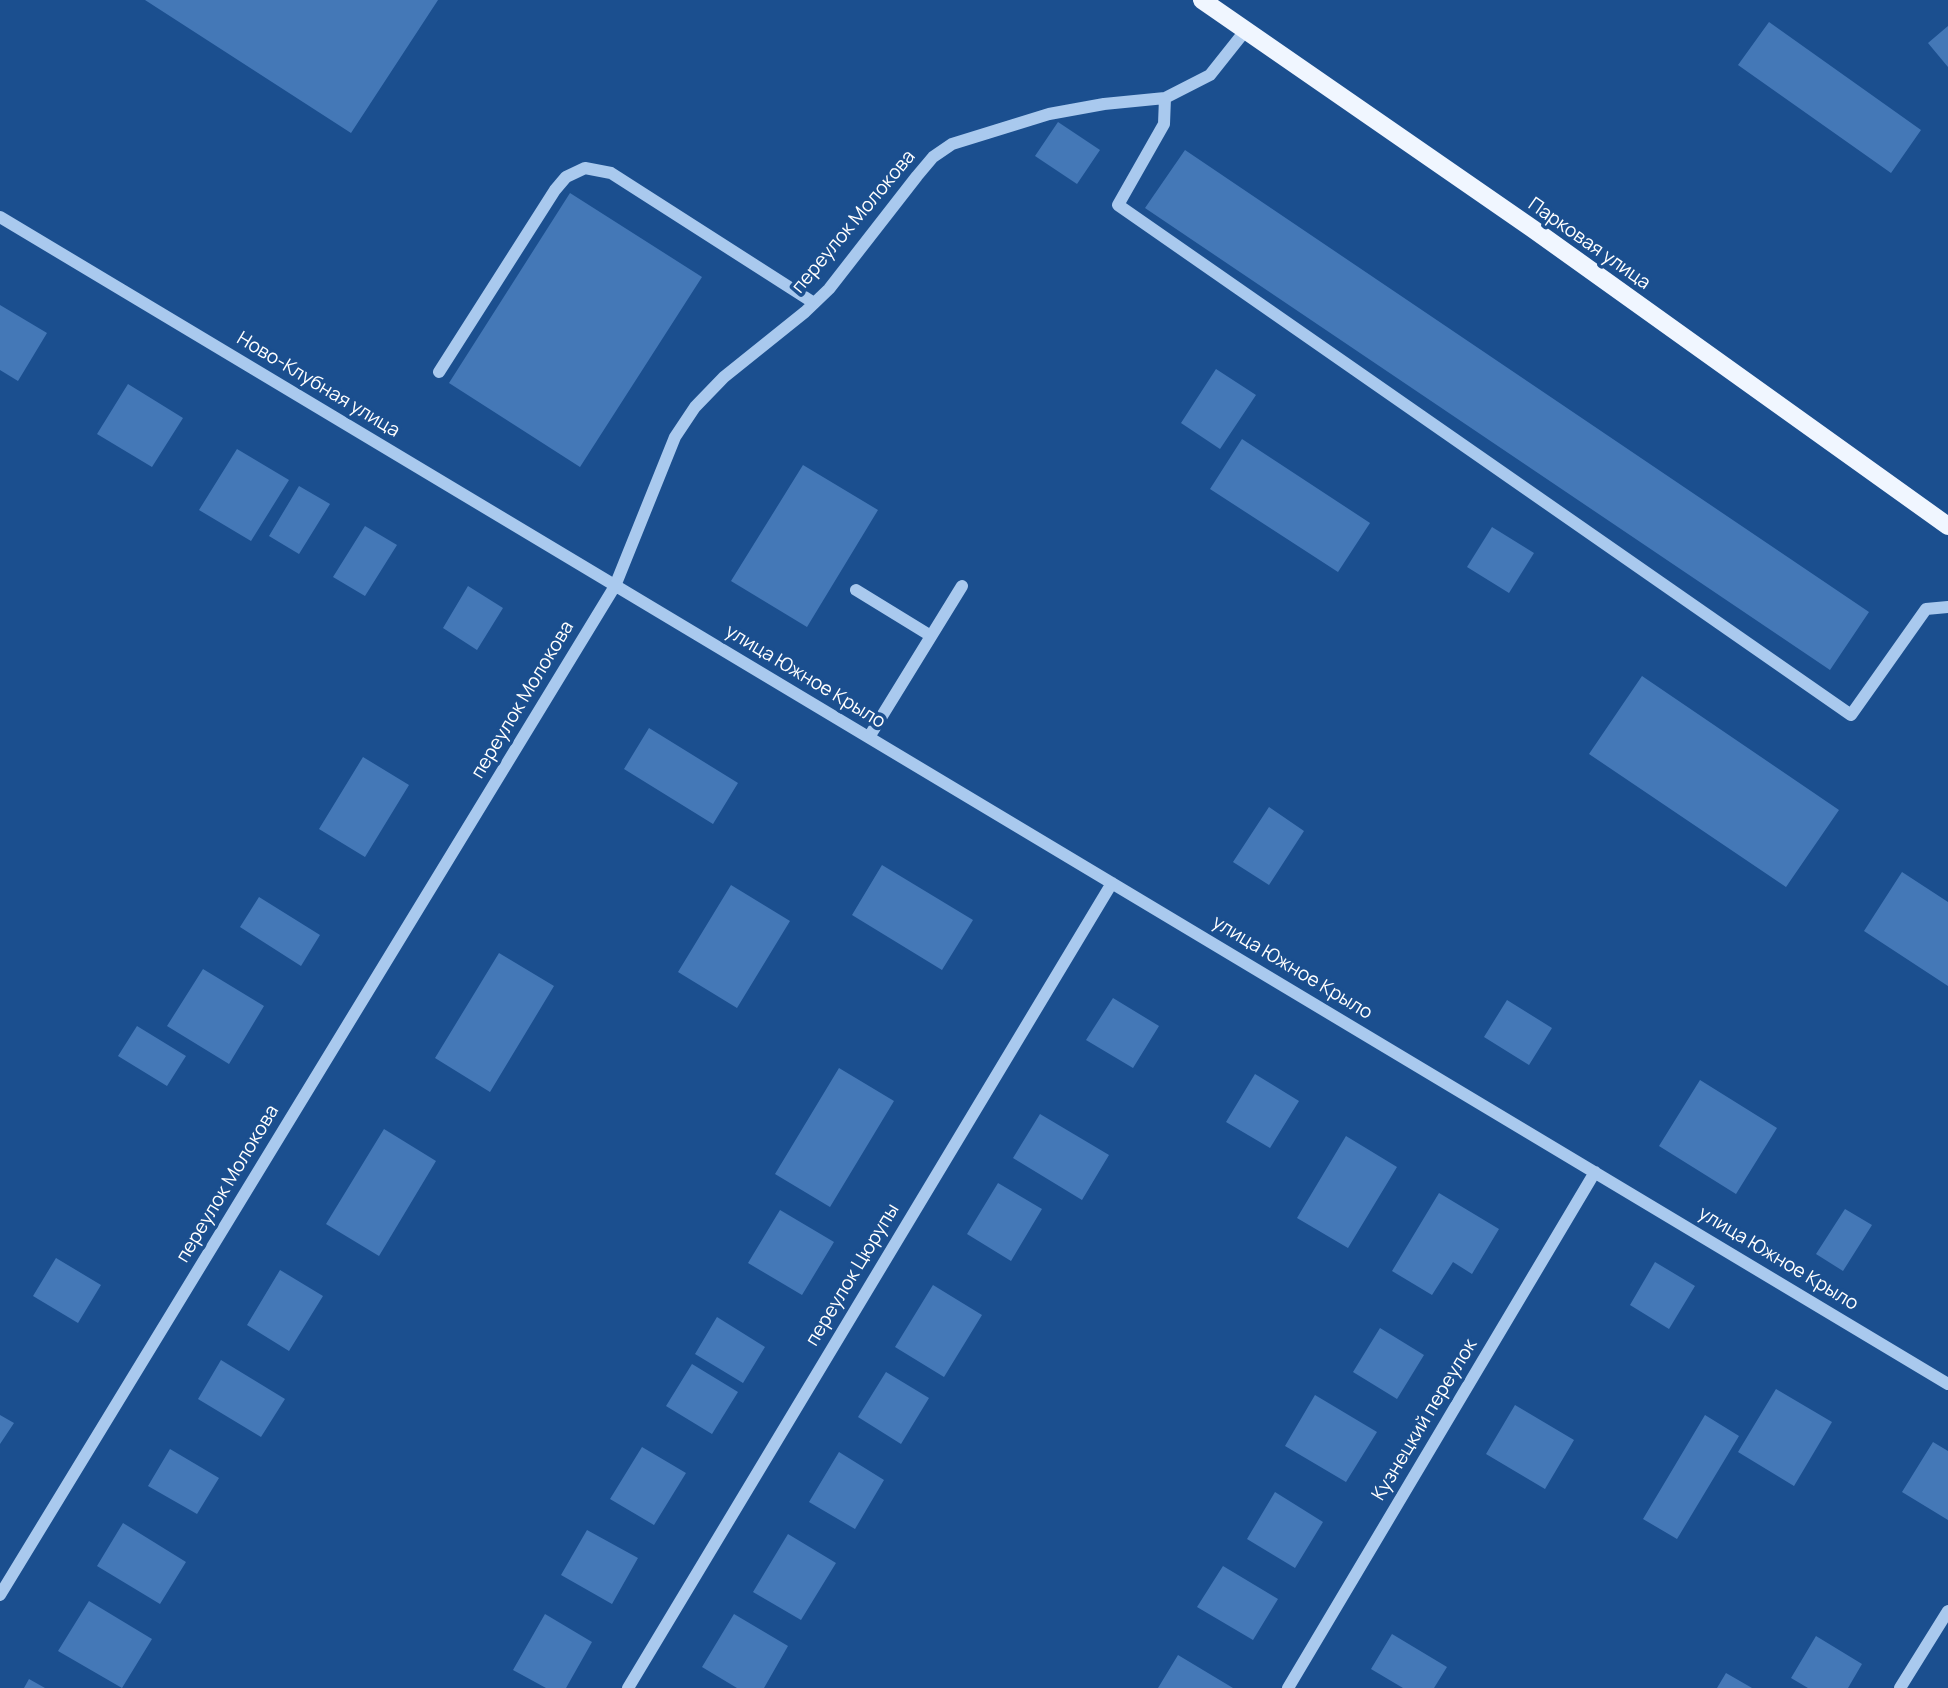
<!DOCTYPE html>
<html>
<head>
<meta charset="utf-8">
<style>
	body { margin:0 }
	canvas { display:block; background:#1b4f8f }
</style>
</head>
<body>
<canvas width="1948" height="1688"></canvas>
<script>
const context = document.querySelector('canvas').getContext('2d');
context.lineJoin = 'round';
function fill(path, color) {
  context.fillStyle = color;
  context.fill(path, 'evenodd');
}
function shape(rows) {
  const path = new Path2D();
  for (const r of rows) {
    path.moveTo(r[0], r[1]);
    for (let i = 2; i < r.length; i += 2) path.lineTo(r[i], r[i + 1]);
  }
  return path;
}
function trace(path, color, width, dash) {
  context.strokeStyle = color;
  context.lineWidth = width;
  context.lineCap = dash ? 'butt' : 'round';
  context.setLineDash(dash || []);
  context.stroke(path);
}
function write(font, color, halo, rows, align = 'center') {
  context.font = font + ' Manrope,sans-serif';
  context.lineWidth = 7;
  context.setLineDash([]);
  context.textBaseline = 'middle';
  context.strokeStyle = halo;
  context.fillStyle = color;
  for (const [text, x, y, turn = 0] of rows) {
    context.save();
    context.translate(x, y);
    context.rotate((+turn || 0) * Math.PI / 180);
    context.textAlign = isNaN(turn) ? turn : align;
    if (halo) context.strokeText(text, 0, 0);
    context.fillText(text, 0, 0);
    context.restore();
  }
}
const building = shape([
	[145,0,438,0,351,133],
	[1769,22,1921,130,1891,173,1738,65],
	[1948,26,1948,67,1928,43],
	[1058,122,1100,150,1077,184,1035,156],
	[1185,150,1869,612,1830,670,1145,208],
	[570,193,702,277,580,467,449,383],
	[0,305,47,333,18,381,0,370],
	[1216,369,1256,395,1220,449,1181,423],
	[128,384,183,418,152,467,97,434],
	[1242,439,1370,523,1338,572,1210,489],
	[237,449,289,480,251,541,199,510],
	[803,465,878,510,807,627,731,581],
	[299,486,330,504,299,554,269,536],
	[365,526,397,545,365,596,333,577],
	[1492,527,1534,553,1509,593,1467,567],
	[468,586,503,608,477,650,443,628],
	[1642,676,1839,810,1786,887,1589,754],
	[649,728,738,783,713,824,624,769],
	[363,757,409,785,365,857,319,829],
	[1269,807,1304,831,1269,885,1233,862],
	[882,865,973,920,942,970,852,915],
	[1902,872,1948,902,1948,986,1864,931],
	[731,885,790,921,737,1008,678,972],
	[259,897,320,935,301,966,240,927],
	[499,953,554,986,490,1092,435,1058],
	[203,969,264,1006,229,1064,167,1026],
	[1113,998,1159,1026,1133,1068,1086,1040],
	[1507,1000,1552,1028,1529,1065,1484,1037],
	[137,1026,186,1056,167,1086,118,1056],
	[839,1068,894,1101,830,1207,775,1174],
	[1255,1074,1299,1101,1270,1148,1226,1122],
	[1700,1080,1777,1128,1736,1194,1659,1146],
	[1040,1114,1109,1155,1082,1200,1013,1158],
	[384,1129,436,1161,379,1256,326,1224],
	[1346,1136,1397,1167,1348,1248,1297,1218],
	[998,1183,1042,1209,1011,1261,967,1234],
	[1439,1193,1499,1229,1472,1274,1453,1262,1432,1295,1392,1271],
	[1845,1209,1872,1225,1843,1271,1816,1254],
	[780,1210,834,1242,802,1295,748,1263],
	[56,1258,101,1285,78,1323,33,1296],
	[1655,1262,1695,1286,1669,1329,1630,1305],
	[280,1270,323,1296,289,1351,247,1325],
	[933,1285,982,1315,944,1377,895,1347],
	[717,1317,765,1347,743,1383,695,1354],
	[1380,1328,1424,1355,1397,1399,1353,1372],
	[221,1360,285,1399,261,1437,198,1399],
	[692,1364,738,1392,712,1434,666,1406],
	[886,1372,929,1398,901,1444,858,1417],
	[1776,1389,1832,1422,1794,1486,1738,1452],
	[1315,1395,1377,1432,1346,1482,1285,1446],
	[1515,1405,1574,1440,1545,1489,1486,1454],
	[0,1415,14,1423,0,1444],
	[1705,1415,1739,1436,1677,1539,1643,1519],
	[1933,1442,1948,1451,1948,1520,1902,1492],
	[642,1447,686,1473,654,1525,610,1499],
	[170,1449,219,1478,197,1514,148,1486],
	[839,1452,884,1480,855,1529,809,1502],
	[1275,1492,1323,1522,1295,1568,1247,1539],
	[123,1523,186,1562,160,1604,97,1566],
	[587,1530,638,1558,612,1604,561,1575],
	[788,1534,836,1563,801,1620,753,1592],
	[1223,1566,1278,1599,1253,1640,1197,1607],
	[89,1601,152,1639,122,1688,58,1651],
	[545,1614,592,1642,566,1688,546,1688,513,1670],
	[734,1614,788,1646,764,1688,737,1688,702,1667],
	[1392,1634,1447,1667,1434,1688,1403,1688,1371,1669],
	[1816,1636,1862,1664,1848,1688,1808,1688,1791,1678],
	[1178,1655,1233,1688,1158,1688],
	[1726,1673,1752,1688,1717,1688],
	[29,1679,45,1688,24,1688]
]);
const minor = shape([
	[1165,98,1164,124,1118,205,1851,715,1926,609,1948,607],
	[0,217,1948,1384],
	[439,372,555,190,566,177,585,168,611,173,814,303],
	[856,590,931,636],
	[869,737,962,586],
	[0,1595,615,586,675,437,695,407,724,377,805,312,829,289,917,176,933,157,952,144,1049,114,1104,104,1165,98,1210,75,1245,31],
	[628,1688,1112,883],
	[1288,1688,1595,1172],
	[1900,1688,1948,1611]
]);
const major = shape([
	[1202,0,1533,229,1948,526]
]);
const streetNames = [
	["переулок Молокова",854,222,-50],
	["Парковая улица",1589,244,35],
	["Ново-Клубная улица",318,385,31],
	["улица Южное Крыло",805,677,31],
	["переулок Молокова",523,700,-59],
	["улица Южное Крыло",1292,968,31],
	["переулок Молокова",228,1184,-59],
	["улица Южное Крыло",1778,1259,31],
	["переулок Цюрупы",853,1275,-59],
	["Кузнецкий переулок",1425,1420,-59]
];
fill(building, '#4478b7');
trace(minor, '#a9c9ee', 12);
trace(major, '#f0f6ff', 18);
write('19px', '#fff', '#1b4f8f', streetNames);
</script>
</body>
</html>
